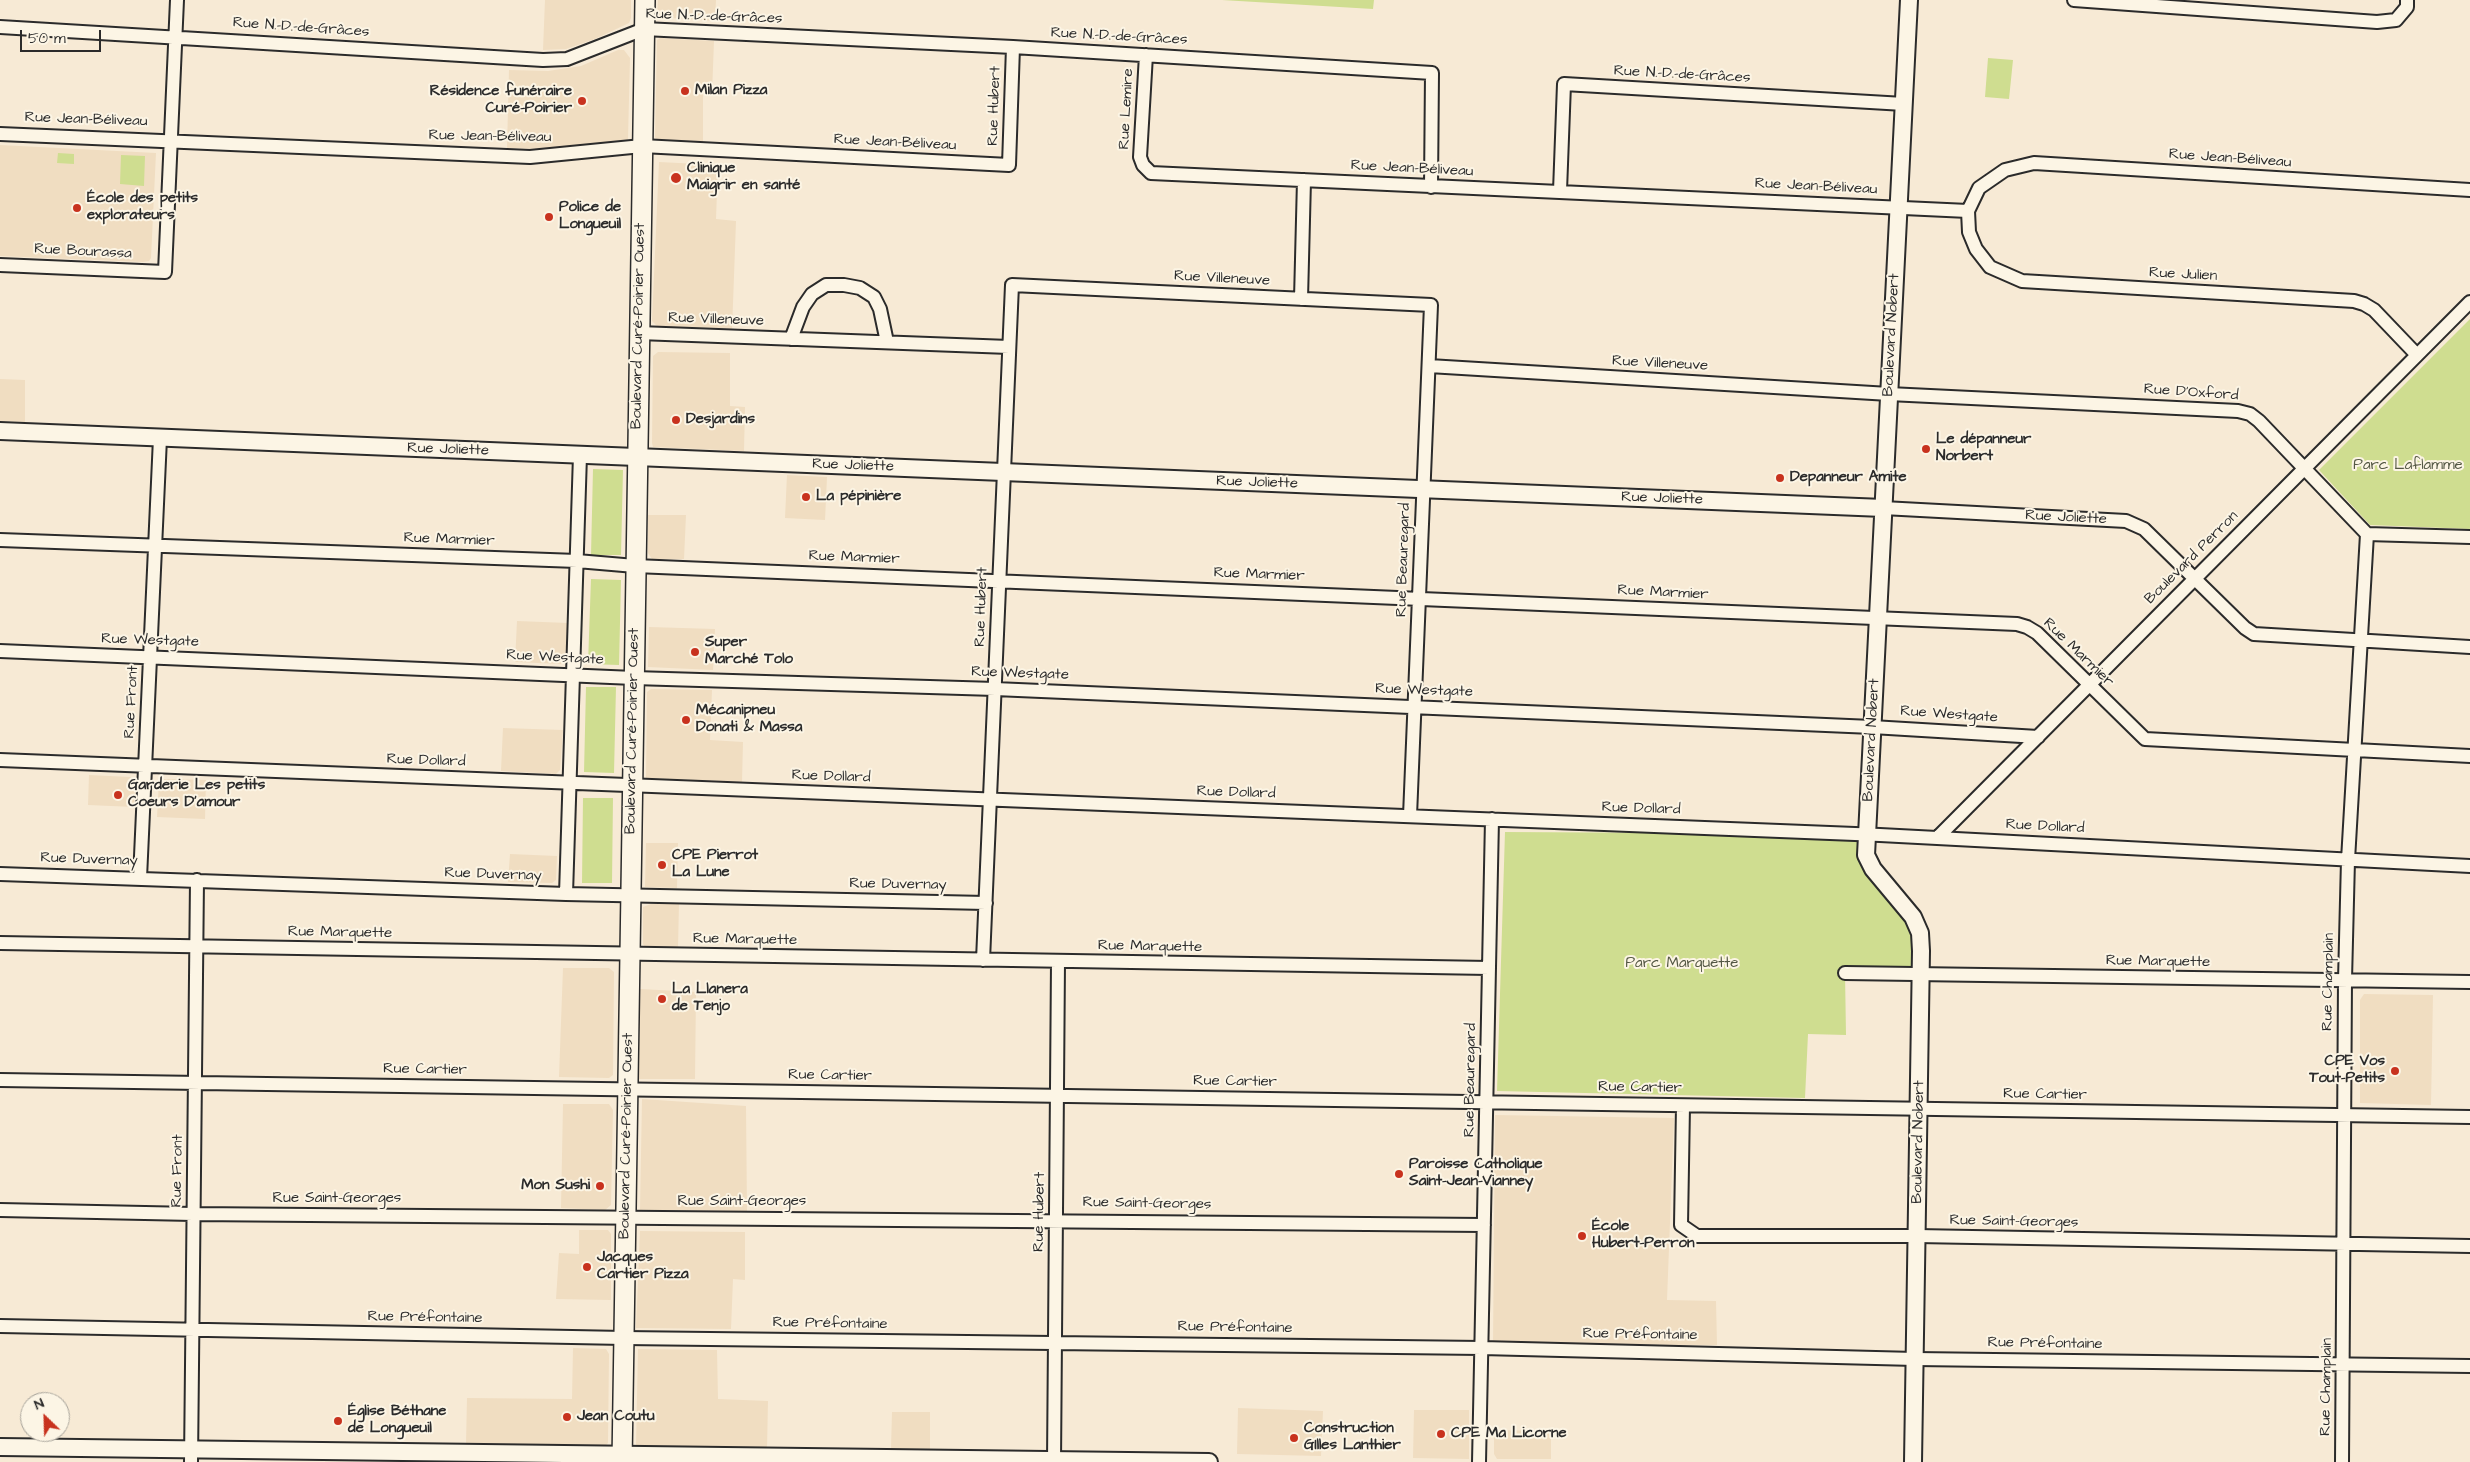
<!DOCTYPE html>
<html>
<head>
<meta charset="utf-8">
<style>
	body { margin:0 }
	#map { position:relative; width:2470px; height:1462px; overflow:hidden; background:#f7ead5; font-family:"Architects Daughter",sans-serif }
	canvas { display:block }
	.north { position:absolute; left:20px; top:1392px; width:50px; height:50px; box-sizing:border-box; background:#fcf5e5; border:1px solid #a8a49b; border-radius:50%; rotate:336deg; font-size:14px; font-weight:700; line-height:20px; text-align:center; color:#2b2b2b }
	.north::after { content:''; display:block; margin:auto; width:18px; height:22px; background:#c8321e; clip-path:polygon(50% 0,100% 100%,50% 72%,0 100%) }
	.scale { position:absolute; left:20px; top:30px; width:81px; height:22px; box-sizing:border-box; border:2px solid #2b2b2b; border-top:0; padding-left:6px; font-size:15px; line-height:18px; white-space:nowrap; color:#2b2b2b; -webkit-text-stroke:4px #fcf5e5; paint-order:stroke }
</style>
</head>
<body>
<div id="map">
<canvas width="2470" height="1462"></canvas>
<div class="north">N</div>
<div class="scale">50 m</div>
</div>
<script>
const ctx = document.querySelector('canvas').getContext('2d');
ctx.lineJoin = 'round';
function fillPath(path, color) { ctx.fillStyle = color; ctx.fill(path, 'evenodd'); }
const shape = rows => new Path2D(rows.map(r => 'M' + r).join(''));
function strokePath(path, color, width, dash) { ctx.strokeStyle = color; ctx.lineWidth = width; ctx.lineCap = dash ? 'butt' : 'round'; ctx.setLineDash(dash || []); ctx.stroke(path); }
function drawText(font, color, halo, rows, align = 'center') {
  ctx.font = font + ' "Architects Daughter",sans-serif'; ctx.lineWidth = 4; ctx.setLineDash([]); ctx.textBaseline = 'middle'; ctx.strokeStyle = halo; ctx.fillStyle = color; for (const [text, x, y, turn = 0] of rows) {
    ctx.save(); ctx.translate(x, y); ctx.rotate((+turn || 0) * Math.PI / 180); ctx.textAlign = isNaN(turn) ? turn : align; if (halo) ctx.strokeText(text, 0, 0); ctx.fillText(text, 0, 0); ctx.restore();
  }
}
const built = shape([
	[545,0,631,0,631,18,629,23,595,39,566,49,543,50],
	[658,0,716,0,715,21,657,17],
	[660,38,714,41,712,94,703,94,703,143,658,141,655,137,657,40],
	[618,50,624,50,630,58,628,139,624,143,538,149,507,148,509,70,548,71,581,66],
	[0,145,156,153,151,258,149,261,143,262,0,256],
	[659,162,718,165,716,219,736,221,732,331,658,327,652,321],
	[658,352,730,353,730,406,745,407,744,451,653,447,652,443,653,356],
	[0,379,25,380,25,422,0,421],
	[787,475,827,477,825,520,785,518],
	[648,515,686,515,684,559,652,559,648,553],
	[517,621,568,623,565,660,561,664,515,662],
	[649,627,715,629,713,670,648,667],
	[651,689,712,690,710,740,743,742,742,782,646,778,647,692],
	[503,728,563,730,560,770,556,774,501,771],
	[89,775,130,777,135,780,134,807,88,805],
	[164,779,206,780,205,819,157,817,159,782],
	[646,843,678,843,677,888,645,887],
	[510,854,557,856,556,880,552,883,508,882],
	[679,903,678,948,645,947,643,944,643,907,651,904],
	[563,968,609,968,614,972,613,1075,609,1078,559,1077],
	[640,989,696,992,695,1079,639,1079],
	[2364,994,2433,995,2431,1105,2360,1103,2360,1000],
	[642,1099,746,1106,747,1212,640,1210],
	[563,1104,609,1104,613,1110,611,1205,605,1210,561,1208],
	[1495,1115,1674,1118,1667,1300,1716,1301,1717,1345,1493,1344],
	[579,1230,608,1230,611,1234,611,1300,556,1299,559,1253,579,1254],
	[640,1231,745,1232,745,1280,733,1279,731,1329,636,1328],
	[573,1348,606,1349,609,1354,608,1443,605,1446,466,1444,467,1398,572,1399],
	[638,1349,717,1350,718,1399,768,1401,767,1449,636,1446],
	[1238,1408,1323,1411,1321,1456,1237,1454],
	[1414,1410,1469,1410,1469,1459,1413,1458],
	[892,1412,930,1412,930,1449,891,1449],
	[1494,1430,1551,1431,1551,1459,1497,1459,1494,1454]
]);
const green = shape([
	[1222,0,1374,0,1373,9],
	[1988,58,2013,60,2009,99,1985,97],
	[58,153,74,154,74,164,57,163],
	[121,155,145,156,144,186,120,184],
	[2470,319,2470,529,2370,525,2319,470],
	[593,469,623,470,621,555,591,555],
	[591,579,621,580,619,665,588,664],
	[586,687,616,687,614,773,584,772],
	[583,798,613,798,612,883,582,883],
	[1505,832,1867,834,1865,862,1905,912,1921,951,1921,975,1845,973,1846,1035,1808,1034,1805,1098,1497,1091]
]);
const minor = shape([
	[2074,0,2377,22,2396,20,2407,7,2407,0],
	[0,27,543,60,567,59,644,29,1013,47,1432,73,1431,187],
	[1146,55,1140,157,1143,165,1151,173,1968,211,1979,188,2005,170,2034,163,2470,190],
	[0,134,530,157,642,146,1009,165,1013,47],
	[1560,191,1564,84,1904,104],
	[1968,211,1969,232,1976,249,1990,267,2022,281,2354,301,2364,304,2374,310,2417,355],
	[0,265,165,272,177,0],
	[1301,299,1304,180],
	[639,333,1009,347],
	[791,339,803,307,812,294,826,285,844,285,860,288,874,297,880,309,887,342],
	[1429,366,1889,394,2238,411,2250,414,2259,421,2367,534,2470,537],
	[1883,508,2126,521,2144,529,2245,628,2254,634,2470,647],
	[0,540,577,561,635,566,2017,624,2027,627,2037,633,2145,739,2470,756],
	[0,651,634,678,995,689,1872,727,2038,737],
	[0,760,1880,835,2470,866],
	[1938,837,2470,302],
	[0,874,566,894,986,903],
	[140,878,160,438],
	[566,894,580,455],
	[0,943,1489,968],
	[983,960,1012,285,1431,305,1410,816],
	[1845,973,2470,982],
	[0,1080,2470,1117],
	[1683,1106,1681,1225,1697,1236,1917,1236,2470,1246],
	[0,1210,193,1214,1484,1225],
	[0,1326,624,1338,1482,1348,1915,1359,2470,1366],
	[191,1462,197,880],
	[1054,1462,1058,962],
	[1479,1462,1492,819],
	[2342,1462,2345,980,2348,860,2367,534]
]);
const tertiary = shape([
	[1909,0,1866,855,1873,869,1913,917,1920,933,1921,951,1913,1462],
	[0,431,1883,508],
	[0,1447,1209,1462]
]);
const secondary = shape([
	[622,1462,645,0]
]);
const markers = [
	[685,91,5,"#c8321e"],
	[582,101,5,"#c8321e"],
	[676,178,6,"#c8321e"],
	[77,208,5,"#c8321e"],
	[549,217,5,"#c8321e"],
	[676,420,5,"#c8321e"],
	[1926,449,5,"#c8321e"],
	[1780,478,5,"#c8321e"],
	[806,497,5,"#c8321e"],
	[695,652,5,"#c8321e"],
	[686,720,5,"#c8321e"],
	[118,795,5,"#c8321e"],
	[662,865,5,"#c8321e"],
	[662,999,5,"#c8321e"],
	[2395,1071,5,"#c8321e"],
	[1399,1174,5,"#c8321e"],
	[600,1186,5,"#c8321e"],
	[1582,1236,5,"#c8321e"],
	[587,1267,5,"#c8321e"],
	[567,1417,5,"#c8321e"],
	[338,1421,5,"#c8321e"],
	[1441,1434,5,"#c8321e"],
	[1294,1438,5,"#c8321e"]
];
const streetNames = [
	["Rue N.-D.-de-Grâces",714,17,2],
	["Rue N.-D.-de-Grâces",301,28,4],
	["Rue N.-D.-de-Grâces",1119,37,3],
	["Rue N.-D.-de-Grâces",1682,75,3],
	["Rue Hubert",995,106,-88],
	["Rue Lemire",1127,109,-87],
	["Rue Jean-Béliveau",86,120,2],
	["Rue Jean-Béliveau",490,137,1],
	["Rue Jean-Béliveau",895,143,3],
	["Rue Jean-Béliveau",2230,159,4],
	["Rue Jean-Béliveau",1412,169,3],
	["Rue Jean-Béliveau",1816,187,3],
	["Rue Bourassa",83,252,3],
	["Rue Julien",2183,275,3],
	["Rue Villeneuve",1222,279,3],
	["Rue Villeneuve",716,320,2],
	["Boulevard Curé-Poirier Ouest",639,326,-89],
	["Boulevard Nobert",1892,335,-87],
	["Rue Villeneuve",1660,364,3],
	["Rue D'Oxford",2191,393,4],
	["Rue Joliette",448,450,2],
	["Rue Joliette",853,466,2],
	["Rue Joliette",1257,483,2],
	["Rue Joliette",1662,499,2],
	["Rue Joliette",2066,518,3],
	["Rue Marmier",449,540,2],
	["Rue Marmier",854,558,2],
	["Boulevard Perron",2192,558,-45],
	["Rue Beauregard",1404,560,-88],
	["Rue Marmier",1259,575,2],
	["Rue Marmier",1663,593,3],
	["Rue Hubert",982,607,-88],
	["Rue Westgate",150,641,2],
	["Rue Marmier",2078,653,44],
	["Rue Westgate",555,658,3],
	["Rue Westgate",1020,674,2],
	["Rue Westgate",1424,691,2],
	["Rue Front",132,702,-87],
	["Rue Westgate",1949,715,4],
	["Boulevard Curé-Poirier Ouest",633,731,-89],
	["Boulevard Nobert",1872,740,-87],
	["Rue Dollard",426,761,2],
	["Rue Dollard",831,777,2],
	["Rue Dollard",1236,793,2],
	["Rue Dollard",1641,809,2],
	["Rue Dollard",2045,827,3],
	["Rue Duvernay",89,860,2],
	["Rue Duvernay",493,875,2],
	["Rue Duvernay",898,885,1],
	["Rue Marquette",340,933,1],
	["Rue Marquette",745,940,1],
	["Rue Marquette",1150,947,1],
	["Rue Marquette",2158,962,1],
	["Rue Champlain",2329,982,-89],
	["Rue Cartier",425,1070,1],
	["Rue Cartier",830,1076,1],
	["Rue Beauregard",1471,1080,-89],
	["Rue Cartier",1235,1082,1],
	["Rue Cartier",1640,1088,1],
	["Rue Cartier",2045,1095,1],
	["Boulevard Curé-Poirier Ouest",627,1136,-89],
	["Boulevard Nobert",1919,1142,-89],
	["Rue Front",178,1171,-89],
	["Rue Saint-Georges",337,1199],
	["Rue Saint-Georges",742,1202],
	["Rue Saint-Georges",1147,1204,1],
	["Rue Hubert",1040,1212,-89],
	["Rue Saint-Georges",2014,1222,1],
	["Rue Préfontaine",425,1318,1],
	["Rue Préfontaine",830,1324,1],
	["Rue Préfontaine",1235,1328,1],
	["Rue Préfontaine",1640,1335,1],
	["Rue Préfontaine",2045,1344,1],
	["Rue Champlain",2327,1387,-89]
];
const poiNames = [
	["Milan Pizza",695,91],
	["Résidence funéraire",572,92,"right"],
	["Curé-Poirier",572,109,"right"],
	["Clinique",687,169],
	["Maigrir en santé",687,186],
	["École des petits",87,199],
	["explorateurs",87,216],
	["Police de",559,208],
	["Longueuil",559,225],
	["Desjardins",686,420],
	["Le dépanneur",1936,440],
	["Norbert",1936,457],
	["Depanneur Amite",1790,478],
	["La pépinière",816,497],
	["Super",705,643],
	["Marché Tolo",705,660],
	["Mécanipneu",696,711],
	["Donati & Massa",696,728],
	["Garderie Les petits",128,786],
	["Coeurs D'amour",128,803],
	["CPE Pierrot",672,856],
	["La Lune",672,873],
	["La Llanera",672,990],
	["de Tenjo",672,1007],
	["CPE Vos",2385,1062,"right"],
	["Tout-Petits",2385,1079,"right"],
	["Paroisse Catholique",1409,1165],
	["Saint-Jean-Vianney",1409,1182],
	["Mon Sushi",590,1186,"right"],
	["École",1592,1227],
	["Hubert-Perron",1592,1244],
	["Jacques",597,1258],
	["Cartier Pizza",597,1275],
	["Église Béthane",348,1412],
	["de Longueuil",348,1429],
	["Jean Coutu",577,1417],
	["Construction",1304,1429],
	["GIlles Lanthier",1304,1446],
	["CPE Ma Licorne",1451,1434]
];
const parkNames = [
	["Parc Laflamme",2408,466],
	["Parc Marquette",1682,964]
];
fillPath(built, '#f0ddc1');
fillPath(green, '#cfdd90');
strokePath(minor, '#2b2b2b', 16);
strokePath(tertiary, '#2b2b2b', 20);
strokePath(secondary, '#2b2b2b', 22);
strokePath(minor, '#fcf5e5', 12);
strokePath(tertiary, '#fcf5e5', 16);
strokePath(secondary, '#fcf5e5', 19);
for (const [x, y, r, color] of markers) { const dot = new Path2D(); dot.arc(x, y, r, 0, 2 * Math.PI); ctx.fillStyle = color; ctx.fill(dot); strokePath(dot, '#fcf5e5', 2); }
drawText('15px', '#2b2b2b', '#fcf5e5', streetNames);
drawText('bold 15px', '#2b2b2b', '#fcf5e5', poiNames, 'left');
drawText('15px', '#545844', '#fcf5e5', parkNames);
</script>
</body>
</html>
